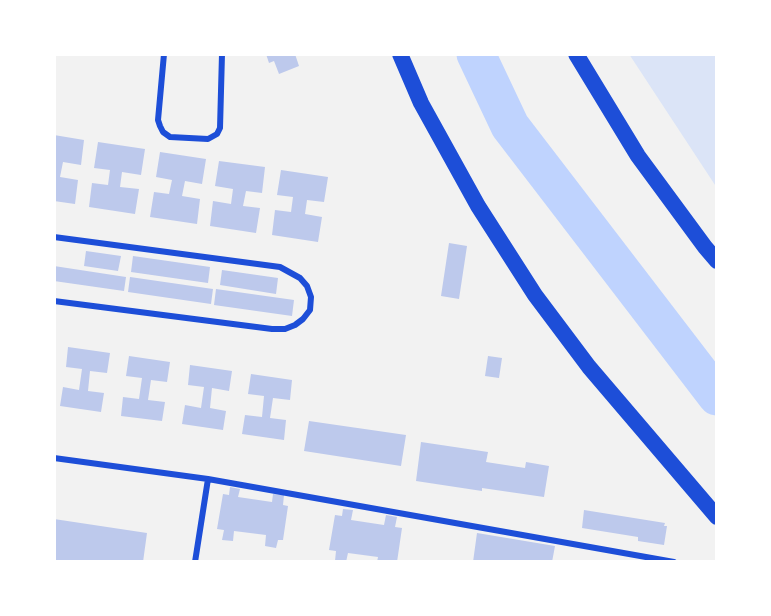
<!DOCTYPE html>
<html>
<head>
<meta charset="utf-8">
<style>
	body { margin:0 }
	#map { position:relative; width:771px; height:616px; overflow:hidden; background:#f2f2f2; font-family:"Open Sans",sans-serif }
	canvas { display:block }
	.frame { position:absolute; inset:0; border:56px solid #fff; pointer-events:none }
</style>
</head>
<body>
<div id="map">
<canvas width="771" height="616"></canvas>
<div class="frame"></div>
</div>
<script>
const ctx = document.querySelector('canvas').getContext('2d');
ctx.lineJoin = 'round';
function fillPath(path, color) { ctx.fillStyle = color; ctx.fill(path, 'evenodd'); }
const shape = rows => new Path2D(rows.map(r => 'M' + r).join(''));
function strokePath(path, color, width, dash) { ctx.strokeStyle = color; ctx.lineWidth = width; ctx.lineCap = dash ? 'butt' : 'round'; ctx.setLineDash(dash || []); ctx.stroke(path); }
const green = shape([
	[629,54,717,54,717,188]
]);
const river = shape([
	[476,54,510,126,717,396]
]);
const building = shape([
	[266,54,295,54,299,66,279,74,274,61,269,63],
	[54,135,84,140,81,165,63,162,60,177,78,180,75,204,54,201],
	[98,142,145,149,141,175,122,172,120,187,139,189,135,214,89,207,92,183,108,185,110,170,94,168],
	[160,152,206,159,202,184,185,181,182,196,200,199,197,224,150,217,154,192,169,194,172,180,156,177],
	[219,161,265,167,262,193,246,191,243,206,260,208,256,233,210,226,213,201,231,204,233,189,215,186],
	[281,170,328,177,324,202,307,200,305,214,322,217,318,242,272,235,275,210,291,212,293,197,277,195],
	[449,243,467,246,459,299,441,296],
	[86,251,121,256,118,271,84,266],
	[133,256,210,267,208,283,131,272],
	[54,266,126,277,124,291,54,281],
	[222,270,278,278,276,294,220,285],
	[130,277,213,289,211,304,128,292],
	[216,289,294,300,292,316,214,305],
	[68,347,110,353,107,373,90,371,88,391,104,393,101,412,60,406,63,387,79,390,82,369,66,367],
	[129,356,170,362,167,382,151,380,148,400,165,402,162,421,121,416,123,397,139,399,142,378,126,376],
	[488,356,502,358,499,378,485,376],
	[190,365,232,371,229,391,212,388,210,408,226,411,223,430,182,424,185,405,201,408,204,387,188,385],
	[251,374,292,380,290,400,273,398,270,418,286,420,284,440,242,434,245,415,262,417,264,396,248,394],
	[309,421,406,435,401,466,304,451],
	[421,442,488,452,486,462,525,468,526,462,549,466,544,497,482,488,482,491,416,481],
	[230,487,240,489,238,497,272,502,273,494,284,495,283,505,288,506,283,540,278,540,276,548,265,546,266,535,234,531,233,541,222,540,224,530,217,529,223,494,229,495],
	[343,509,353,510,351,520,384,525,386,515,397,517,395,527,402,528,397,562,377,562,378,557,348,553,346,562,335,561,336,551,329,550,335,515,342,516],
	[584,510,665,523,664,526,667,526,664,545,638,541,638,537,582,528],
	[54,519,147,533,143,562,54,562],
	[477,533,555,546,552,562,473,562]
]);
const minor = shape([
	[164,54,158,120,160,126,163,132,170,137,208,139,217,134,220,128,222,54],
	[54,237,280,267,300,278,307,286,311,297,310,310,303,319,295,325,285,329,272,329,54,301],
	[54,458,208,479,674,562],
	[195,562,208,479]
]);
const trunk = shape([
	[400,54,421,103,478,206,535,295,589,367,717,517],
	[576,54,638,156,705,247,717,261]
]);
fillPath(green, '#dbe4f7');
strokePath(river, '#bfd3fe', 39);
fillPath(building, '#bdc9ec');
strokePath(minor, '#1d4ed8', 6);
strokePath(trunk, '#1d4ed8', 16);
</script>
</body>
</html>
